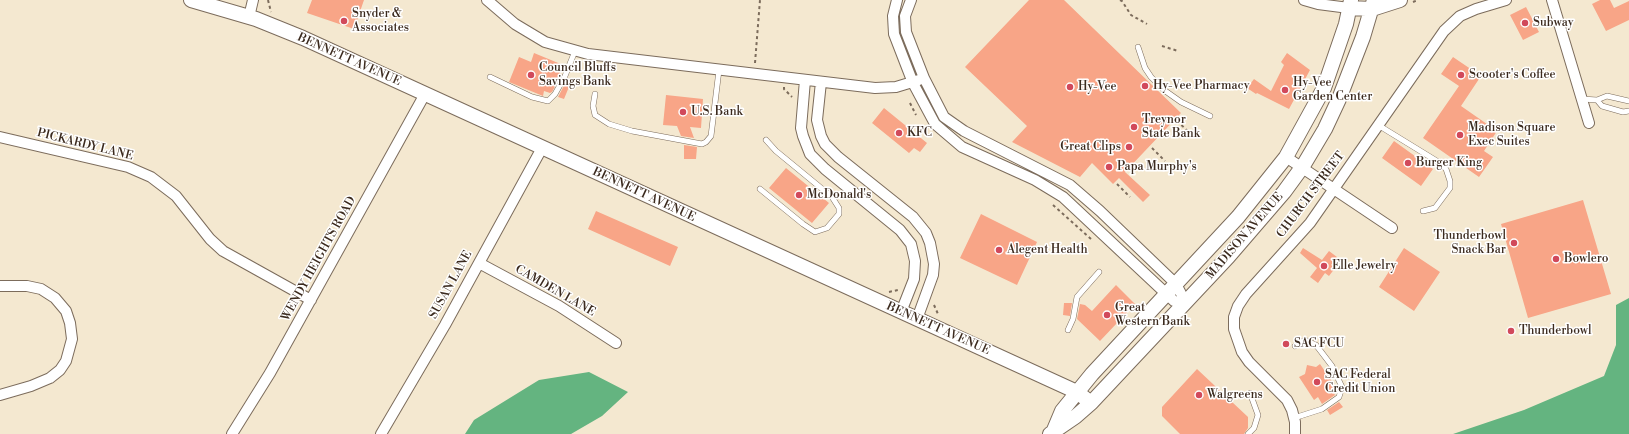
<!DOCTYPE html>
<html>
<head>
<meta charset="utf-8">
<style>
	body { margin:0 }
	canvas { display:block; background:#f4e8d0 }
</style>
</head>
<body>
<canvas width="1629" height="434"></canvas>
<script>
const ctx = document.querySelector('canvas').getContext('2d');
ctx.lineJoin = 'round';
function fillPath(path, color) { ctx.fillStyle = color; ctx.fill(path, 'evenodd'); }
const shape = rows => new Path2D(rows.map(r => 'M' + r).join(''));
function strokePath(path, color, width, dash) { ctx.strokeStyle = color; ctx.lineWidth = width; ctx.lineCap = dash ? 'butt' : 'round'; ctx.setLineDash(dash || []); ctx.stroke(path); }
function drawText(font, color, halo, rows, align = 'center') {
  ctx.font = font + ' "Libre Bodoni",serif'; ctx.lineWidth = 3; ctx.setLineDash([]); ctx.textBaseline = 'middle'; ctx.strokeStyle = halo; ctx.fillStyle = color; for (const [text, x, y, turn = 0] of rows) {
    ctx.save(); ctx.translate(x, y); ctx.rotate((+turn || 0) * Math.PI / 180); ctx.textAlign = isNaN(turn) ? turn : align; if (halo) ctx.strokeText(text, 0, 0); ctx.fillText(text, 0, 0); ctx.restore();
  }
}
const forest = shape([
	[1629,298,1629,434,1453,434,1524,410,1604,376,1616,345,1616,305],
	[589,372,628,392,602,416,571,434,465,434,474,420,539,380]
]);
const building = shape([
	[312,0,364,0,354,29,307,13],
	[1029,0,1064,0,1181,113,1125,172,1150,195,1143,202,1119,178,1113,184,1092,163,1080,177,1012,142,1027,126,965,67],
	[1600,0,1610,0,1614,8,1629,1,1629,20,1606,31,1592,4],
	[1526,7,1539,32,1523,40,1510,15],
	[534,53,563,65,558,77,560,77,552,92,550,93,544,91,543,96,509,82,519,57,531,62],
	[1287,53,1310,70,1289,109,1257,93,1256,94,1247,88,1254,79,1271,91,1284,65,1281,62],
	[1453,57,1481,76,1461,106,1497,131,1484,151,1493,157,1479,177,1423,138,1459,86,1441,74],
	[567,80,571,82,564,99,558,97],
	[666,95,703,99,701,128,690,127,694,138,681,136,677,126,663,125],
	[884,108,927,143,920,152,914,148,909,153,872,123],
	[1394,141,1433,169,1421,186,1382,158],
	[684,145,697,147,696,159,684,159],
	[786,168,829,203,812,223,769,188],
	[1583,200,1611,294,1528,318,1501,224],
	[596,211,678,247,670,266,588,229],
	[981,214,1037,242,1017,285,960,258],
	[1303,248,1322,260,1329,251,1337,257,1331,265,1335,268,1329,276,1325,273,1318,283,1310,277,1317,268,1300,253],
	[1404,248,1440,272,1414,311,1379,287],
	[1116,285,1135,304,1100,341,1077,319,1080,304,1085,305,1092,311],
	[1064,303,1072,303,1070,316,1063,315],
	[1320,364,1335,386,1331,389,1335,395,1322,404,1318,397,1314,400,1299,377,1305,374,1307,365,1316,367],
	[1197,369,1248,417,1248,428,1244,434,1180,434,1162,416,1162,407],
	[1339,402,1343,407,1330,415,1327,410]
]);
const path = shape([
	[268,0,271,12],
	[1120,0,1122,1,1131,15,1147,24],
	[1413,2,1418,0],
	[1162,46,1178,51],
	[755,63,760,0],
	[784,87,784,89,792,97],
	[910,103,916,115],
	[1177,121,1191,134],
	[1152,148,1165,161],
	[1117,184,1130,197],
	[1053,205,1091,239],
	[889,292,898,290],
	[934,305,938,314]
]);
const lane = shape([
	[1138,47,1145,68,1151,77,1164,90,1181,102,1210,116],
	[490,77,532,97,548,101,555,94,565,76,575,51],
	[595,94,593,106,595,115,609,124,632,131,702,144,706,142,711,136,719,70],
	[1582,99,1597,100],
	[1629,101,1607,96,1597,100,1602,106,1623,112,1629,111],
	[1378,125,1440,163,1446,169,1450,181,1450,188,1435,208,1423,211],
	[760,189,803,224,815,232,827,228,839,214,839,208,832,197,776,151,766,140],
	[1068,330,1073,319,1077,297,1099,272],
	[1294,418,1322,409,1339,397,1342,387,1332,366,1316,345,1305,340,1295,346],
	[1248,434,1254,428,1258,415,1250,393]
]);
const street = shape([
	[487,0,515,24,545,42,588,54,875,88,896,87,919,80],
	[897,0,893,16,894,34,913,83,935,124,962,147,1035,180,1063,197,1174,301,1186,303,1176,284,1100,211,1070,185,964,131,944,117,924,78,906,32,905,16,911,0],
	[1304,0,1318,4,1349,8],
	[1552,0,1589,123],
	[249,17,253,0],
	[805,80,801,128,803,136,810,154,825,169,900,230,911,244,915,261,914,279,901,312],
	[821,82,817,120,821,136,825,144,838,157,913,217,926,233,930,243,934,264,933,275,917,319],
	[0,137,128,167,151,177,176,196,210,239,223,251,311,300],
	[1286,157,1392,228],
	[479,263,559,306,616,343],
	[0,286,27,286,41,289,55,298,66,311,70,323,72,339,66,361,60,370,50,378,31,386,0,395],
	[232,434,270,373,425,94],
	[381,434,445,325,542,148],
	[1295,434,1295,422,1292,410,1287,400,1249,362,1242,352,1234,329,1234,317,1238,306,1246,294,1310,223,1444,31,1460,16,1476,9,1506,0]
]);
const secondary = shape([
	[191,0,256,19,303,38,1077,392,1091,403],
	[1349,8,1372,9,1400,0],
	[1054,430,1062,411,1092,374,1238,217,1286,157,1324,88,1346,24,1351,0],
	[1050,434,1075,417,1091,403,1228,257,1284,192,1303,166,1325,129,1339,99,1363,37,1374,0]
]);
const markers = [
	[344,21,4,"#d1495b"],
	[1525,23,4,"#d1495b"],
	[531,75,4,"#d1495b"],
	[1461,75,4,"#d1495b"],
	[1145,86,4,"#d1495b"],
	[1070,87,4,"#d1495b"],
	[1285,90,4,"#d1495b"],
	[683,112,4,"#d1495b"],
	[1134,127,4,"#d1495b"],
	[899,133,4,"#d1495b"],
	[1460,135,4,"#d1495b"],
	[1129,147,4,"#d1495b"],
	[1408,163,4,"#d1495b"],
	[1109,167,4,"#d1495b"],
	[799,195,4,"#d1495b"],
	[1514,243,4,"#d1495b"],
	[999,250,4,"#d1495b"],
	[1556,259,4,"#d1495b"],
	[1324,266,4,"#d1495b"],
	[1107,315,4,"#d1495b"],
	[1511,331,4,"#d1495b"],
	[1286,344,4,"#d1495b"],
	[1317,382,4,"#d1495b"],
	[1199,395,4,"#d1495b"]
];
const poiNames = [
	["Snyder &",352,14],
	["Associates",352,28],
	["Subway",1533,23],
	["Council Bluffs",539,68],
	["Savings Bank",539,82],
	["Scooter's Coffee",1469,75],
	["Hy-Vee",1293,83],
	["Garden Center",1293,97],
	["Hy-Vee Pharmacy",1153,86],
	["Hy-Vee",1078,87],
	["U.S. Bank",691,112],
	["Treynor",1142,120],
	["State Bank",1142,134],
	["Madison Square",1468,128],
	["Exec Suites",1468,142],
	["KFC",907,133],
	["Great Clips",1121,147,"right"],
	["Burger King",1416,163],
	["Papa Murphy's",1117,167],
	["McDonald's",807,195],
	["Thunderbowl",1506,236,"right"],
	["Snack Bar",1506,250,"right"],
	["Alegent Health",1007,250],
	["Bowlero",1564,259],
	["Elle Jewelry",1332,266],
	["Great",1115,308],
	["Western Bank",1115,322],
	["Thunderbowl",1519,331],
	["SAC FCU",1294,344],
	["SAC Federal",1325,375],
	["Credit Union",1325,389],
	["Walgreens",1207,395]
];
const streetNames = [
	["BENNETT AVENUE",349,60,24],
	["PICKARDY LANE",85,145,14],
	["BENNETT AVENUE",644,195,25],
	["CHURCH STREET",1311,195,-53],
	["MADISON AVENUE",1245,236,-49],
	["WENDY HEIGHTS ROAD",319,259,-61],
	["SUSAN LANE",451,285,-61],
	["CAMDEN LANE",555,291,30],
	["BENNETT AVENUE",938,329,24]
];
fillPath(forest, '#64b480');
fillPath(building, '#f8a587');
strokePath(lane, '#7c6c5c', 6);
strokePath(street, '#7c6c5c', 12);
strokePath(secondary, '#7c6c5c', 16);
strokePath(path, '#7c6c5c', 2, [3, 3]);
strokePath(lane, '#fff', 5);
strokePath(street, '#fff', 10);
strokePath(secondary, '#fff', 14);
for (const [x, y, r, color] of markers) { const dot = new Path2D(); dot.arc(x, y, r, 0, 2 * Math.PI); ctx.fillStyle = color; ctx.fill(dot); strokePath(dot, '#fff', 1.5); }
drawText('12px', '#3b2a1e', '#fff', poiNames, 'left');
drawText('12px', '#3b2a1e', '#fff', streetNames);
</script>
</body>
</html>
